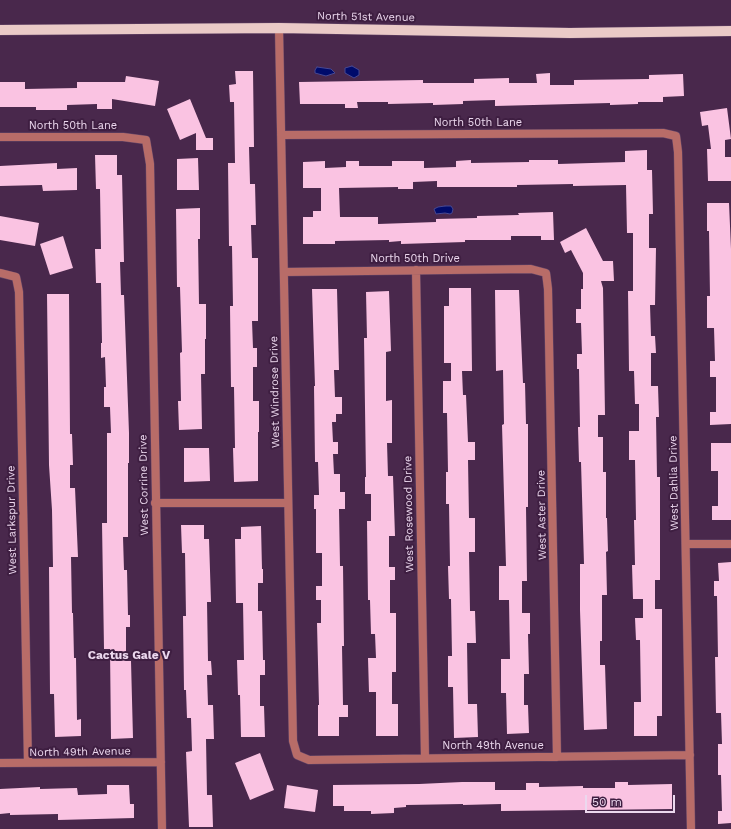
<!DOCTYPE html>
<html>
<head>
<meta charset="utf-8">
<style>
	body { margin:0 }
	#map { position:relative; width:731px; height:829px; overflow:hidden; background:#49284c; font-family:"Work Sans",sans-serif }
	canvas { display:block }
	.scale { position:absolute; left:585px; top:795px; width:90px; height:18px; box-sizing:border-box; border:2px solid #ecd8ee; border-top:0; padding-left:5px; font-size:12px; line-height:14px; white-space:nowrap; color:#ecd8ee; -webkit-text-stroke:3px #3e1e41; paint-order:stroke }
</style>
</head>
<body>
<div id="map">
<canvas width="731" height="829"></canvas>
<div class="scale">50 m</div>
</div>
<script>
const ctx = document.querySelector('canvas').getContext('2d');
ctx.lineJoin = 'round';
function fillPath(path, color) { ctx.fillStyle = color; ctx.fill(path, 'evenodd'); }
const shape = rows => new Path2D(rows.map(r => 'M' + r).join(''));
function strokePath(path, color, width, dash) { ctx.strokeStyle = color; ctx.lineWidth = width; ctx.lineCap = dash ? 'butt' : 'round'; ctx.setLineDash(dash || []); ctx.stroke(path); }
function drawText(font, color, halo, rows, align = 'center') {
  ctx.font = font + ' "Work Sans",sans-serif'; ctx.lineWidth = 4; ctx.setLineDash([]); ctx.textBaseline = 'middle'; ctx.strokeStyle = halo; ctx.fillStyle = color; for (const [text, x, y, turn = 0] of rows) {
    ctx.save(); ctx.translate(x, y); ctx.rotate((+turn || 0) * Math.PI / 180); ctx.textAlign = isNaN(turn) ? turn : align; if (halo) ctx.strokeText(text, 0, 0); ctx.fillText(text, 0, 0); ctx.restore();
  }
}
const water = shape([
	[352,66,359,70,359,75,354,78,345,73,345,68,352,66],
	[317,67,331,69,335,73,326,76,315,73,315,70,317,67],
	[445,206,451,206,453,209,452,213,450,214,445,213,436,214,434,209,438,207,445,206]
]);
const building = shape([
	[235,71,253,71,254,147,249,147,250,184,255,184,256,225,251,225,252,258,258,258,258,321,252,321,253,348,257,348,257,367,253,367,253,401,259,401,259,432,258,432,258,481,234,482,233,448,235,448,234,387,231,387,230,306,233,306,232,246,229,246,228,163,235,163,234,102,230,102,229,85,236,84],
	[550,73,550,85,574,85,574,80,649,79,649,75,683,74,684,96,663,97,663,102,638,102,638,104,610,105,610,103,495,106,495,100,463,101,463,104,433,105,433,103,388,104,388,102,357,102,358,108,345,108,345,104,300,104,299,82,423,80,423,83,474,83,474,79,509,78,509,83,537,83,536,74],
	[126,76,159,81,155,106,112,99,112,109,97,109,97,104,67,105,67,110,36,110,36,107,0,107,0,82,25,82,25,89,77,88,77,82,125,82],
	[190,99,206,138,213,138,213,150,196,150,196,133,180,140,167,109],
	[727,108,731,139,725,140,725,157,731,157,731,181,708,181,707,149,711,149,708,125,702,126,700,112],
	[647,150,647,170,652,170,653,214,649,214,649,248,656,248,655,305,650,305,651,336,655,336,656,353,651,353,651,386,658,386,659,417,656,417,657,477,660,477,660,580,655,580,655,609,662,609,662,716,657,716,657,736,634,736,634,702,641,702,640,640,636,640,635,618,643,618,643,599,633,599,632,565,635,565,634,520,636,520,635,460,629,460,629,431,639,431,639,404,635,404,634,371,629,371,628,291,633,291,633,233,627,233,626,185,573,186,573,184,517,185,517,187,437,187,437,181,413,182,413,189,398,189,398,187,339,188,340,217,378,217,378,224,436,222,436,219,477,218,477,216,519,215,518,213,553,212,554,240,541,240,541,236,511,236,511,240,465,240,465,242,401,244,401,241,389,242,389,240,335,241,335,244,303,244,303,217,313,217,313,211,321,211,321,188,303,188,303,162,325,161,325,168,346,167,346,161,359,161,359,166,392,166,392,161,424,161,424,168,456,167,456,161,471,160,471,163,529,162,529,160,558,160,558,164,625,162,625,151],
	[95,155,117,155,117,175,122,175,124,262,120,262,121,295,124,295,129,433,129,463,128,463,128,537,123,537,124,570,127,570,128,615,130,615,130,627,126,627,126,661,131,661,133,738,111,739,110,649,104,649,102,523,107,523,107,433,111,433,110,407,104,407,104,387,106,387,105,357,101,358,101,343,102,343,101,283,96,283,95,249,101,249,100,189,96,189],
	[198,158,199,190,177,190,177,159],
	[57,163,57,169,77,168,77,190,43,191,42,185,0,186,0,166],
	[707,203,729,203,731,249,731,424,710,425,710,412,716,412,716,377,710,377,710,361,715,361,714,328,707,328,707,296,710,296,709,231,707,231],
	[200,208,200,239,198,239,199,304,206,304,206,339,205,339,205,374,201,374,202,429,179,430,178,401,181,401,180,353,182,352,180,287,177,287,176,209],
	[0,216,39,223,35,246,0,240],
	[586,228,603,261,613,261,614,281,601,281,603,288,605,415,598,415,598,437,603,437,603,472,606,472,606,518,607,518,608,551,606,552,607,595,602,595,602,641,600,641,600,665,605,665,607,729,584,730,580,610,580,564,584,564,581,462,579,462,578,427,580,427,579,369,577,369,577,354,582,354,581,323,576,323,576,309,581,309,581,289,583,289,583,273,571,250,565,253,560,242],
	[63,236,73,268,50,275,40,244],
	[449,288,471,288,472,371,462,371,463,395,466,395,468,442,475,442,475,460,468,460,469,518,475,518,475,552,469,552,470,611,475,611,476,643,467,643,468,704,477,704,478,737,454,738,453,687,448,687,448,656,452,656,451,599,449,599,448,566,450,566,449,504,446,504,446,472,448,472,447,413,443,413,443,381,451,381,451,363,444,363,444,306,449,306],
	[312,289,337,289,339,370,334,370,335,397,342,397,342,414,336,414,336,422,332,422,333,442,338,442,338,454,333,454,334,474,340,474,340,492,345,492,345,509,339,509,340,566,343,566,344,646,342,646,343,705,348,705,348,717,339,717,339,736,318,736,318,705,319,705,317,623,321,623,321,600,316,600,316,586,322,586,322,553,316,553,316,509,314,509,314,495,319,495,318,462,315,462,314,386,315,386],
	[495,290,519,290,523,383,525,383,526,424,528,424,528,507,526,507,527,581,522,581,522,613,530,613,530,634,528,634,529,674,524,674,524,705,528,705,529,733,507,734,506,693,501,693,501,659,510,659,509,600,499,600,499,566,506,566,502,425,504,424,503,370,496,371],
	[389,291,391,351,386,352,386,401,392,400,392,443,387,443,388,476,393,476,395,536,389,536,389,567,395,567,395,580,390,580,390,613,396,613,396,672,392,672,392,704,398,704,398,736,376,736,376,692,369,692,368,658,376,658,375,634,371,634,370,600,368,600,367,521,371,521,371,494,365,494,365,477,366,477,364,338,367,338,366,292],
	[47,294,69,294,70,434,72,434,73,465,70,465,70,488,75,488,78,557,71,557,72,613,73,613,74,658,76,658,77,720,81,719,81,736,55,737,54,694,50,694,49,567,53,567,52,510,49,465],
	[711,443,731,443,731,520,712,520,712,506,718,506,718,471,711,471],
	[184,448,209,448,210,481,184,482],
	[181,525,204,525,204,539,209,539,211,602,207,602,208,661,211,661,212,675,207,675,208,705,213,705,214,739,206,739,207,795,212,795,213,827,189,827,186,752,192,751,191,718,187,718,186,690,184,690,183,616,186,616,185,553,182,553],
	[261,526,262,569,263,569,263,583,258,583,258,611,262,611,263,660,265,660,265,675,260,675,260,706,264,706,265,737,241,737,240,695,238,695,237,660,244,660,243,603,236,603,235,539,241,539,241,527],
	[731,562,731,823,718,824,718,811,722,811,721,775,718,775,718,744,722,744,721,713,716,713,715,657,718,657,717,596,714,596,714,581,719,581,718,563],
	[260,753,274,790,250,800,235,763],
	[462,782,495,782,495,790,526,790,526,783,539,783,539,787,583,786,583,788,615,788,615,782,628,782,628,785,672,784,672,809,501,811,501,804,463,805,463,804,406,805,406,807,394,808,394,813,371,814,371,811,344,811,344,806,333,806,333,785,419,784],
	[107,785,129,785,130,804,134,804,134,818,58,820,58,814,10,815,10,813,0,814,0,789,40,787,40,789,77,788,78,795,107,794],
	[287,785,318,790,315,812,284,808]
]);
const street = shape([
	[279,28,293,741,297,755,309,760,690,755],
	[281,135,663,133,676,136,678,152,691,829],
	[0,137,123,137,146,140,150,164,162,829],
	[416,270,425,758],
	[284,272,531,269,546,273,548,289,557,757],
	[0,273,16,277,19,292,28,763],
	[155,503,288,503],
	[686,544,731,544],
	[0,763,161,762]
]);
const primary = shape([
	[0,30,279,28,570,33,731,31]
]);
const streetNames = [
	["North 51st Avenue",366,17,1],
	["North 50th Lane",478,123],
	["North 50th Lane",73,126],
	["North 50th Drive",415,259],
	["West Windrose Drive",275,392,-91],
	["West Dahlia Drive",674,483,-91],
	["West Corrine Drive",144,485,-91],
	["West Rosewood Drive",409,514,-91],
	["West Aster Drive",542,515,-91],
	["West Larkspur Drive",12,520,-91],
	["North 49th Avenue",493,746],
	["North 49th Avenue",80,752,-1]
];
const neighbourhoodNames = [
	["Cactus Gale V",129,655]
];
fillPath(water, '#000b6b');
strokePath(water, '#474892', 1);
fillPath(building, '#fac3e2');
strokePath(street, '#664869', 9);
strokePath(primary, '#664869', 11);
strokePath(street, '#b86c68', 8);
strokePath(primary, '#eacac7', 10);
drawText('11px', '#ecd8ee', '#3e1e41', streetNames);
drawText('bold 12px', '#ecd8ee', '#3e1e41', neighbourhoodNames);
</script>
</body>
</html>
